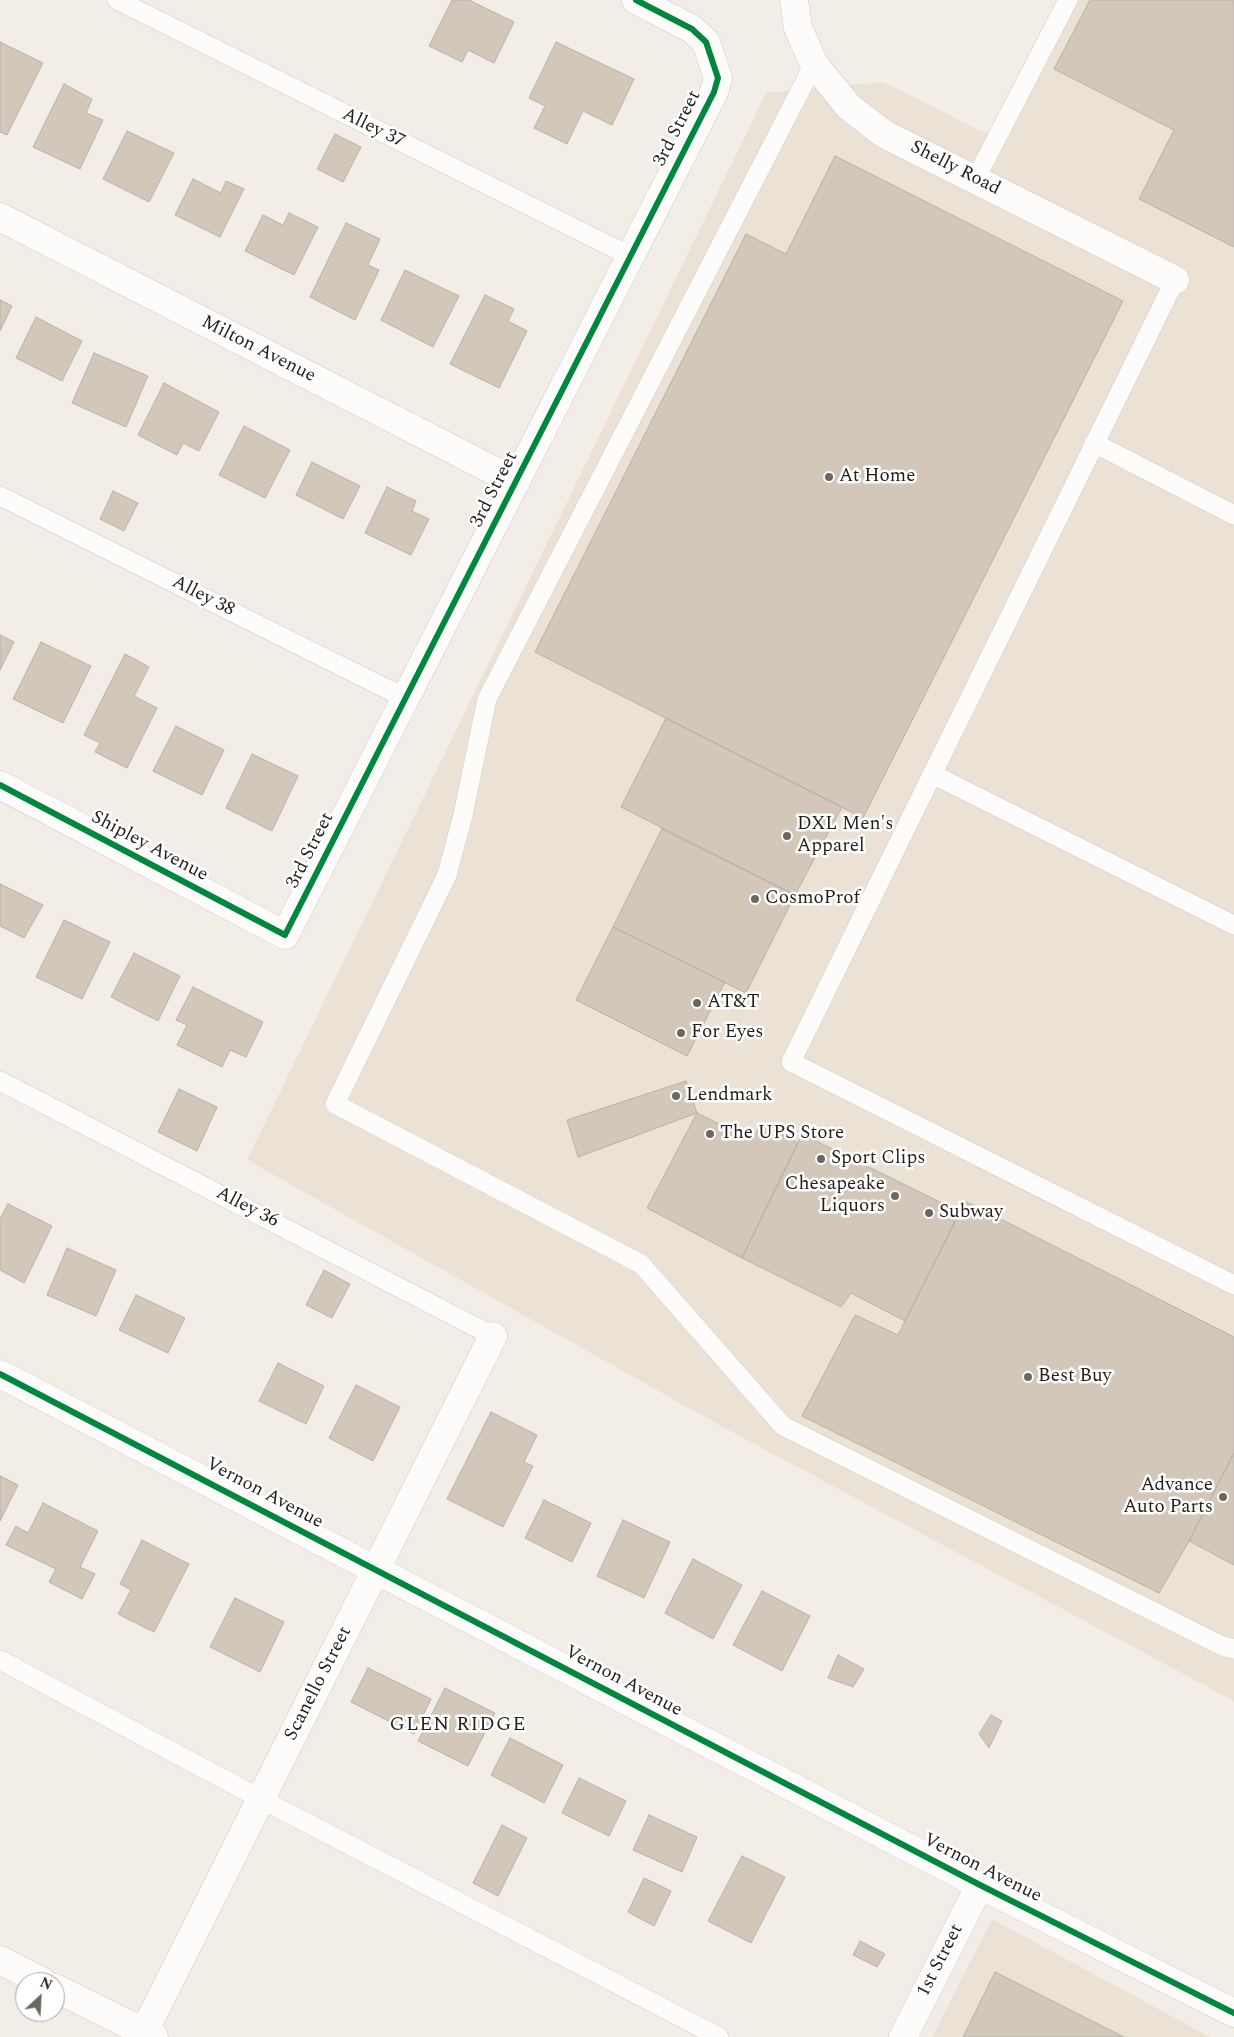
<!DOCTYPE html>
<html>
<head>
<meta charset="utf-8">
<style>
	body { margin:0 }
	#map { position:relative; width:1234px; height:2037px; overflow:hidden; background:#f2ede7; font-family:Spectral,serif }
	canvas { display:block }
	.north { position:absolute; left:15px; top:1972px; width:50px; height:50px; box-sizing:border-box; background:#fff; border:1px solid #a7a5a4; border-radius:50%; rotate:25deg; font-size:14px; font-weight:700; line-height:20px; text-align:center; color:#221f1b }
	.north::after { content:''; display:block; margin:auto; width:18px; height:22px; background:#6b6762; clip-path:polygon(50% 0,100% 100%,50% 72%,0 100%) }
</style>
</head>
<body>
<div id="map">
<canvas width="1234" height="2037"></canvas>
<div class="north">N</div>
</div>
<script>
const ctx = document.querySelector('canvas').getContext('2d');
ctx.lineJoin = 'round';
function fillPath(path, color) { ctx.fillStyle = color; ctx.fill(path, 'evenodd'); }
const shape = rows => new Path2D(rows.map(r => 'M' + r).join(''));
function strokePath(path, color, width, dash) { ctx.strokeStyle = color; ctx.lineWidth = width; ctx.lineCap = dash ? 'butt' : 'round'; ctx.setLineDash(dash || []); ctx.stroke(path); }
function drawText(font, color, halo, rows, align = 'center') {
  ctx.font = font + ' Spectral,serif'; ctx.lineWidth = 5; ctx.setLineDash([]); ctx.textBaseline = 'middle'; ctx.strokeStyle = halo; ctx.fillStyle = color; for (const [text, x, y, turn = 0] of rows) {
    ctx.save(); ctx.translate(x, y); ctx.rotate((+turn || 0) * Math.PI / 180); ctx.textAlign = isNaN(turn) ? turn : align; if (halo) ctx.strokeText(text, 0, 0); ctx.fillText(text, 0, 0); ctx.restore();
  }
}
const built = shape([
	[1062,0,1234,0,1234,1701,721,1426,247,1160,766,93,883,82,994,138],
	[992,1919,1210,2037,932,2037]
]);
const building = shape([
	[452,0,469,0,514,22,494,63,468,50,462,62,429,46,452,0],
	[1090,0,1234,0,1234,247,1139,199,1174,130,1054,69,1090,0],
	[0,42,43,63,7,135,0,132,0,42],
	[556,42,634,79,612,125,583,111,567,144,534,128,545,106,529,98,556,42],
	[64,84,92,99,86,113,103,120,80,169,33,147,64,84],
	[127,131,174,153,149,202,103,179,127,131],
	[335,134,361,147,343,182,317,169,335,134],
	[835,156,1123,301,863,818,535,652,746,234,786,254,835,156],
	[193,179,221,193,226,181,244,189,220,237,175,215,193,179],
	[289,213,318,227,294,275,245,251,263,215,283,225,289,213],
	[346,223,380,239,368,265,379,270,355,320,310,297,346,223],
	[405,270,459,296,433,347,381,320,405,270],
	[485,295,514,309,508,321,527,331,499,388,450,364,485,295],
	[0,300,12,306,0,331,0,300],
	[36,317,82,341,62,381,16,358,36,317],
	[94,353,148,376,126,427,72,403,94,353],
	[164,383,219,412,199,451,183,443,177,455,138,435,164,383],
	[244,426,290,450,265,498,219,475,244,426],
	[312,462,360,486,343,519,296,495,312,462],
	[387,487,416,501,412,511,429,519,411,555,365,533,387,487],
	[113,491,138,503,124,531,100,519,113,491],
	[0,635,14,642,0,670,0,635],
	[41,642,91,666,63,723,13,699,41,642],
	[125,654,149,667,134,696,157,708,127,768,95,752,100,743,84,735,125,654],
	[666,718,842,807,795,895,621,807,666,718],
	[176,726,224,750,202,795,153,771,176,726],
	[252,754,298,776,272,831,226,808,252,754],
	[662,829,795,895,746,993,613,927,662,829],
	[0,884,43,905,24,938,0,926,0,884],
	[64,920,110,942,82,999,36,977,64,920],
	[613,927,725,982,687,1056,576,1000,613,927],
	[134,953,180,976,158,1021,111,997,134,953],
	[193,987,263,1022,246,1057,230,1050,222,1067,177,1045,187,1025,176,1020,193,987],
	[686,1081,697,1113,578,1157,567,1120,686,1081],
	[179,1089,217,1107,197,1151,158,1132,179,1089],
	[697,1113,752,1140,761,1124,798,1143,742,1258,647,1208,697,1113],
	[802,1134,960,1212,905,1321,851,1293,841,1307,742,1258,802,1134],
	[965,1201,1234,1337,1234,1453,1189,1541,1159,1593,802,1416,855,1315,898,1335,965,1201],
	[8,1204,52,1226,24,1283,0,1270,0,1219,8,1204],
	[67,1248,116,1270,96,1316,47,1295,67,1248],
	[324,1270,350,1284,332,1318,306,1305,324,1270],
	[136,1295,185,1318,168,1353,119,1330,136,1295],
	[278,1363,324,1386,306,1424,259,1401,278,1363],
	[356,1385,400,1407,373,1461,329,1438,356,1385],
	[491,1412,537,1435,524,1462,533,1466,503,1527,447,1499,491,1412],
	[1234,1453,1234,1565,1189,1541,1234,1453],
	[0,1476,18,1485,0,1521,0,1476],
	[544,1500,591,1523,572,1562,525,1538,544,1500],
	[43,1503,98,1531,80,1567,95,1574,82,1599,49,1582,56,1569,6,1545,16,1526,28,1533,43,1503],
	[623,1520,670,1542,644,1598,597,1576,623,1520],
	[142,1540,189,1564,154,1632,118,1614,131,1590,120,1584,142,1540],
	[693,1559,742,1585,713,1639,665,1613,693,1559],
	[762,1591,810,1616,782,1671,733,1645,762,1591],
	[235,1598,284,1622,260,1672,210,1647,235,1598],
	[838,1655,864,1669,853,1687,828,1678,838,1655],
	[368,1668,431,1699,414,1734,351,1702,368,1668],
	[445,1688,495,1713,468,1766,418,1741,445,1688],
	[991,1715,1002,1721,989,1748,979,1734,991,1715],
	[510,1738,563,1765,544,1803,491,1775,510,1738],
	[579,1778,626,1801,609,1836,562,1813,579,1778],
	[649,1815,697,1837,682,1872,633,1850,649,1815],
	[502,1825,527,1838,498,1896,473,1883,502,1825],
	[742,1856,785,1877,751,1943,708,1921,742,1856],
	[644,1878,671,1891,654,1926,628,1912,644,1878],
	[860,1941,885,1954,877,1967,853,1955,860,1941],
	[995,1972,1124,2037,963,2037,995,1972]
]);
const service = shape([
	[117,0,630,256],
	[814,64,487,699,463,815,447,875,335,1104,641,1264,783,1426,1220,1645,1234,1649],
	[975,180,1068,0],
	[1175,280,791,1062,1234,1285],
	[1094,443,1234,515],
	[0,496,405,698],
	[932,774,1234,925],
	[0,1081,493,1336],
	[0,1660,261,1799,719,2037]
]);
const minor = shape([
	[794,0,798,28,814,64,849,107,884,134,1175,280],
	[0,217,516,482],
	[0,785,285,935,714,92,718,78,706,42,692,29,636,0],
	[0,1374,980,1885,1234,2013],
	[144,2032,493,1336],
	[903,2037,980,1885]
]);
const tertiary = shape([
	[0,1960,43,1982],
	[55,1988,154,2037]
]);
const cycleway = shape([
	[0,785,285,935,714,92,718,78,706,42,692,29,636,0],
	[0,1374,980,1885,1234,2013]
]);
const markers = [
	[829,477,5,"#6b6762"],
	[787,836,5,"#6b6762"],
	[755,899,5,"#6b6762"],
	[697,1003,5,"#6b6762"],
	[681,1033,5,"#6b6762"],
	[676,1096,5,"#6b6762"],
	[710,1134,5,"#6b6762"],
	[821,1159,5,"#6b6762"],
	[895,1196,5,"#6b6762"],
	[929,1213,5,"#6b6762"],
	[1028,1377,5,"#6b6762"],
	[1223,1497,5,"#6b6762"]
];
const streetNames = [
	["Alley 37",373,129,26],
	["3rd Street",678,129,-63],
	["Shelly Road",955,169,27],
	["Milton Avenue",258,350,27],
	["3rd Street",495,490,-63],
	["Alley 38",203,597,27],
	["Shipley Avenue",149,847,28],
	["3rd Street",311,851,-63],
	["Alley 36",247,1208,27],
	["Vernon Avenue",264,1494,28],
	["Vernon Avenue",623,1682,28],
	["Scanello Street",319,1684,-63],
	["Vernon Avenue",982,1869,27],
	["1st Street",941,1961,-63]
];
const poiNames = [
	["At Home",839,477],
	["DXL Men's",797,825],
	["Apparel",797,847],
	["CosmoProf",765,899],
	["AT&T",707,1003],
	["For Eyes",691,1033],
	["Lendmark",686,1096],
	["The UPS Store",720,1134],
	["Sport Clips",831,1159],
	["Chesapeake",885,1185,"right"],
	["Liquors",885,1207,"right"],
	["Subway",939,1213],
	["Best Buy",1038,1377],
	["Advance",1213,1486,"right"],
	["Auto Parts",1213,1508,"right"]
];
const neighbourhoodNames = [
	["GLEN RIDGE",458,1726]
];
fillPath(built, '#ebe2d5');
fillPath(building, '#d2c7b8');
strokePath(building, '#b5b2ad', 1);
strokePath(service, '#cfcbc7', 20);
strokePath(minor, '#cfcbc7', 29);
strokePath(tertiary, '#cfcbc7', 29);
strokePath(service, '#fdfcfb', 19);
strokePath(minor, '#fdfcfb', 28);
strokePath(tertiary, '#fdfcfb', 28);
strokePath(cycleway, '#00873e', 6);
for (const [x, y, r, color] of markers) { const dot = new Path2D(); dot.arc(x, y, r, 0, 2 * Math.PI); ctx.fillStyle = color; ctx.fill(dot); strokePath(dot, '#fff', 2); }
drawText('19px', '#221f1b', '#fff', streetNames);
drawText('19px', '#221f1b', '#fff', poiNames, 'left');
ctx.letterSpacing = '1px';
drawText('20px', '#221f1b', '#fff', neighbourhoodNames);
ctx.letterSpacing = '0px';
</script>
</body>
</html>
